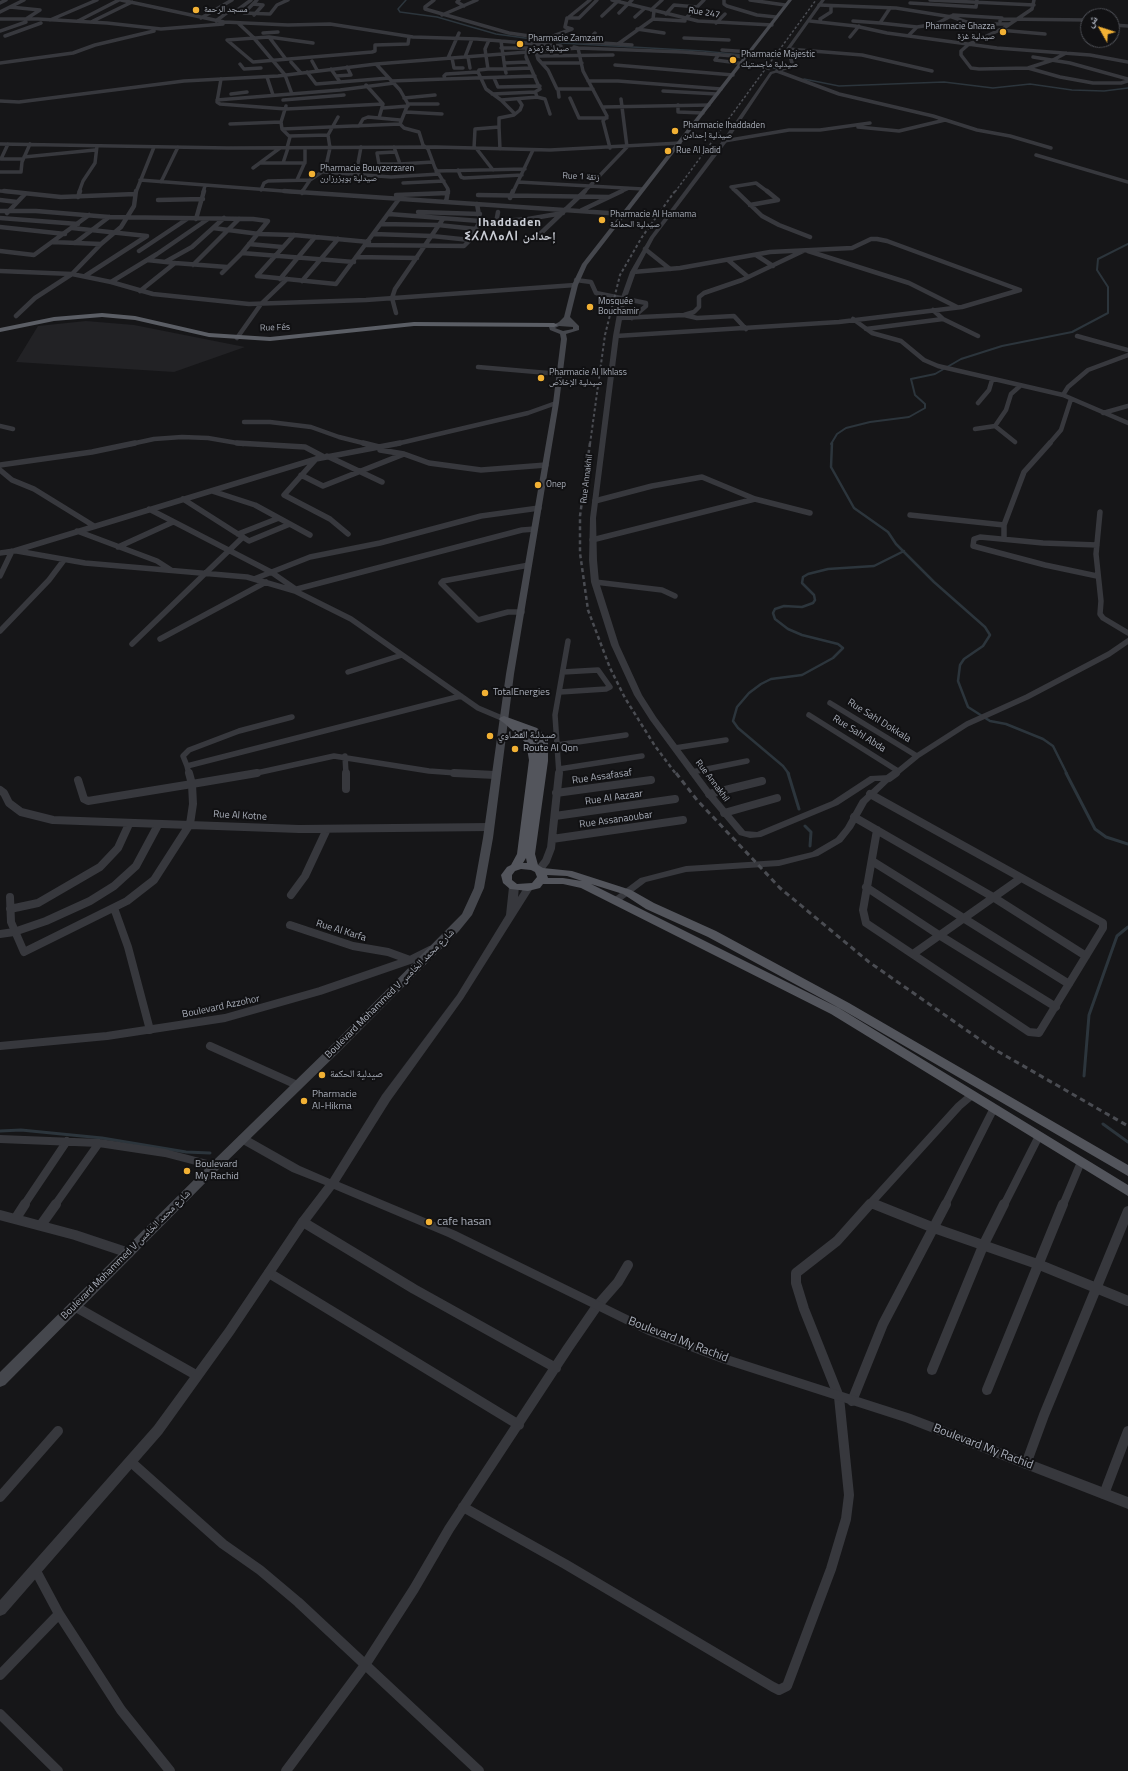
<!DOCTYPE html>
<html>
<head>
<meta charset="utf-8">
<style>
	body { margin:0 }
	#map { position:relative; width:1128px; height:1771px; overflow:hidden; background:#161618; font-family:"Titillium Web","Noto Naskh Arabic",sans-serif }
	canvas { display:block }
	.north { position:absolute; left:1080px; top:8px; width:40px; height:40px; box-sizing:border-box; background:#111113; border:1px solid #4d4f55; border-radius:50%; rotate:309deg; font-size:11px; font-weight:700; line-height:16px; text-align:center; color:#a8adb8 }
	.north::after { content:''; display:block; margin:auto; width:14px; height:18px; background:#f2b134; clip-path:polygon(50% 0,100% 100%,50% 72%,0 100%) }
</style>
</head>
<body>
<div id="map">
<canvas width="1128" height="1771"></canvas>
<div class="north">ش</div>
</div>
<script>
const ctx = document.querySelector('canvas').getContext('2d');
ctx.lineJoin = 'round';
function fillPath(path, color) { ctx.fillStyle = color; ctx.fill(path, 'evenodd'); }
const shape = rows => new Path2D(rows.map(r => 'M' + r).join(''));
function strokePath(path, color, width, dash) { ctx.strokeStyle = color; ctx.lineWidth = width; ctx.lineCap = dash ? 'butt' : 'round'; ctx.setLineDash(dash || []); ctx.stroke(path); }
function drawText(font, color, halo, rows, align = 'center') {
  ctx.font = font + ' "Titillium Web","Noto Naskh Arabic","Noto Sans Tifinagh",sans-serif'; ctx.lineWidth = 4; ctx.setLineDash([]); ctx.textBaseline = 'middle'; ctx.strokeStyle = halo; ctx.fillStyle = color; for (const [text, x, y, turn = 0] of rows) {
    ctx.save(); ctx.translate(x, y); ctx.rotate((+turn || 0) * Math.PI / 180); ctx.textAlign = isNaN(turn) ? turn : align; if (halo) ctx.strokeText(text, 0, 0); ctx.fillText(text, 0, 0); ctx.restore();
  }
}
const built = shape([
	[86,321,134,325,245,347,174,372,16,362,38,326]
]);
const streamFar3 = shape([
	[406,0,398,9,400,12,437,17,496,34,561,43,703,51,753,56,766,58,766,65,782,71],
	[804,79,839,86,944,82,993,88,1030,84,1072,90,1104,91,1128,88]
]);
const streamFar2 = shape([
	[831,444,837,434,846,428,870,422,909,417,925,408,925,404,915,395,911,379,935,374,961,359,1002,346,1072,332,1108,313,1108,287,1097,270,1098,259,1128,244]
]);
const streamFar1 = shape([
	[832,443,831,467,854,508,888,532,896,544,934,582,985,627,990,635,983,646,964,659,960,665,958,681,968,707,990,721,1006,724,1043,739,1053,746,1067,774],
	[789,774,783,766,738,728,733,721,737,707,749,693,761,684,771,679,802,675,833,658,843,648,838,644,802,635,788,629,775,619,773,613,775,609,784,606,802,607,813,603,815,600,814,595,802,583,803,577,808,574,828,569,874,566,904,551]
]);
const stream = shape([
	[788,773,799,809],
	[1066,773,1095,829,1106,837,1128,844],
	[805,826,811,832,810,846],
	[1084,1076,1089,1015,1117,936,1128,927],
	[1103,1124,1128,1142],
	[0,1131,21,1130,102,1138,186,1152,210,1153]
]);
const minorTunnel = shape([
	[762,66,770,69]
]);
const minorFar4 = shape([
	[121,0,224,22,288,25,330,24,413,37,477,39,561,46],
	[257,0,244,13,270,14,277,5,288,0],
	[434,0,425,7,425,9,509,33,557,40,632,45],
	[459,0,457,2,464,6],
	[612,0,698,21,772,25],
	[724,0,724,4,727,6,757,15,776,17],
	[750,0,785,5],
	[930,0,1034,5],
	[1034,0,1032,9,1004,28,969,44,961,51,961,55,971,68,979,69,1028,68,1053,60,1066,53],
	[0,3,6,0],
	[910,3,976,7,977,0],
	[253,4,263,5,254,15],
	[819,5,896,8,952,17,972,24,1009,24],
	[10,7,40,10,26,19],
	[651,10,662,0],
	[0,12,24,0],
	[619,13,632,0],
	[666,14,674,5,697,7],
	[442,15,477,0],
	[953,15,1002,18,1000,21],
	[602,16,619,0],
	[569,17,590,0],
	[635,17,645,8],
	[201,18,232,0],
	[686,18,704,0],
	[0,19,38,19,107,23,161,29,223,24],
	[653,19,685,21],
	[1002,19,1088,20],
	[50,20,97,0],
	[78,21,119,0],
	[93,21,132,2],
	[216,21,229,11,236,11,251,0],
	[810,21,855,26,887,33,997,48,1090,55,1128,62],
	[853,21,880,23,890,8],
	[821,22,820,19,831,12,831,6],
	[238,23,253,37,285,75,292,94],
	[716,23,725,14],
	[880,23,917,27,908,36],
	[1112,25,1128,26],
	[917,27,936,24,951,16],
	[572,29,565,27,567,18,579,18,597,0],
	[637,29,664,33],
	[999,30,1045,34],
	[0,31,26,22],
	[263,33,278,32],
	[5,36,41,23],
	[269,37,285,58],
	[850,37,859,26],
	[548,38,572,29],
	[684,38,729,40],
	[489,40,485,49,488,69,479,70,478,72,486,89,501,100],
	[587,42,595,33],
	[313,43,269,37,227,40,253,62,372,52,375,51,375,45,408,44,409,37],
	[618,44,653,19,654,11],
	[574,47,578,48,583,71,607,116,603,121,610,148],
	[501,48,527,48],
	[788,49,862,55,932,71],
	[722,50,750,52],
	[536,52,538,59,548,70,557,89,593,89],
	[719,54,715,60,762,66],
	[539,56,613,55],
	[465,57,472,39],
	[468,57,470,68],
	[1033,57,1070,63,1128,79],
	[448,58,459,33],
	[452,58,454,68,463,68],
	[312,61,317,70],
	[291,62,300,72],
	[0,63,73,53,95,45,154,31],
	[504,63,528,62],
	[542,63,582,63],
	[240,64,244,69,261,68],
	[376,64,400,90,408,104,400,124,404,128,419,132,423,145,428,149,435,168,448,189,447,192],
	[615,65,733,75],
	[1028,68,1060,77,1093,83,1121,83,1128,81],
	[331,69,340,82,389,78],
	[488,69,505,69,501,41],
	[777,71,839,94,933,116,977,130,1010,136,1051,148],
	[307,72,316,84,341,82],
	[506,73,505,69,531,68],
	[336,76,351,75,347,67],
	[267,77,273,95],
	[494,78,498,87,540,86],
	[221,79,217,102,220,104,286,109,383,104],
	[445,79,535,76],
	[391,81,445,79,444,76,446,74,478,72],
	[588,81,618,81,721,89],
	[366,85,383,104,379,118],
	[558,89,559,97],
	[663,91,717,94],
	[231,94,247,92],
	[492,94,535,92,540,89,526,57,527,49],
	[536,94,537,97,545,99,550,114],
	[404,98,435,95],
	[570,98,579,118,607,118],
	[217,100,340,90,394,83],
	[283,100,344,95],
	[0,101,19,102,184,81,278,76,376,64,578,48,683,52,746,57],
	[408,104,438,104],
	[678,105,678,112,703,113],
	[286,106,281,122,282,129,290,137,287,148],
	[603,107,709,105],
	[383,108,408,106],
	[406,112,442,114],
	[515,114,501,100,538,97],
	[230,124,281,122],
	[359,126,363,119,368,117,400,120],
	[499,127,500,149],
	[858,127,899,131,945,120],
	[282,129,400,124],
	[290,136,328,135],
	[724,141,789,130,820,130,870,123],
	[0,144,228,148,436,147,550,150,680,143],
	[8,144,1,159,23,159],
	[394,147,400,164,433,162],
	[474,148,475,129,499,127,499,118,514,115,520,110,522,105,518,99],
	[476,148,493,170],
	[395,152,377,153,379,164,400,164],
	[1036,155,1128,182],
	[24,157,95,150],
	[260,163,283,163,288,148],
	[284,163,305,163],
	[253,168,280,148],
	[458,170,461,177,464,178,522,175],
	[436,171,525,169],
	[0,172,21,172,22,162,30,144],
	[324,172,391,177,439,174],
	[356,174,361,147],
	[140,180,296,192],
	[297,180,305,162,305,148],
	[161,182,178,147],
	[518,182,643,189],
	[403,183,444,181],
	[731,187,756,183,768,192],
	[733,189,737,192],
	[261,190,264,183,268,181,310,180],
	[0,191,14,192],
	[79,192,83,181,95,163,97,146],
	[136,192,154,147],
	[203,192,205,186],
	[302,192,310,180,325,170,330,148,328,135,338,117],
	[513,192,533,150],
	[584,192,627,147,621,99],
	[620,192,627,189]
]);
const minorFar3 = shape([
	[4,191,61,197,135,194],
	[284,191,623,214],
	[736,191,762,216,779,225,810,237],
	[302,193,303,191],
	[396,195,448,193],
	[478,195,609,197],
	[78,197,80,191],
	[510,198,513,191],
	[0,200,17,202],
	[158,200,203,199],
	[446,202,448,191],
	[750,205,778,200,767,191],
	[582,210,622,191],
	[0,211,36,211,109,217,253,219,268,221,242,253,222,273],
	[418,212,480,214],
	[7,213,25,194],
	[389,214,480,221],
	[0,218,78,224],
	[196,219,204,191],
	[479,223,528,219,563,213],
	[496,223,498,212],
	[381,224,438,225,476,229],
	[0,227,65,234],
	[72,228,147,236,85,276],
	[213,228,259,234,294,235,369,242],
	[374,234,432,236,470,240],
	[540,234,585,191],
	[294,235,257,276,336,284,399,199],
	[52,242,101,244],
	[75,243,109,217],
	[249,244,282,247],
	[366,245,464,246,470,240,480,221,477,204],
	[645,249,670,269],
	[0,251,34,255,89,215],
	[139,251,187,219],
	[808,251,909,283,957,307],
	[242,253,354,262],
	[756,255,773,266],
	[356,257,417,258],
	[728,260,747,276],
	[165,262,192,247,224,218],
	[175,263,227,267],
	[193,265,239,219],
	[0,271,72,274,111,282,153,294,249,304,366,300,575,285],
	[633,272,680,268,770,252,852,248,871,239,877,239,887,241,1020,290],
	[280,279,315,237],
	[576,280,591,282,596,293,646,303,646,306,632,318],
	[302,281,338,239],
	[111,282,157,254,208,219],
	[140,291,175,263,147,260],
	[933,310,943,319,978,336],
	[396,313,392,298,395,289,443,219],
	[684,315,697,318,734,316,746,329],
	[16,316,35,298,72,274,101,244,121,227,134,206,136,191],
	[620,318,684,315,694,312,699,307,699,297,704,293,742,280,803,251],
	[853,319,872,333,901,341,924,360,938,366,1063,395,1128,423],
	[866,329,943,319],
	[616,336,839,322,962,307,1020,290],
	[1077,336,1128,350],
	[237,338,261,304,287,279],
	[478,367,560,374],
	[1063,395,1068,387,1088,370,1128,355],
	[978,403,989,390,992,380],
	[1103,413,1128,406],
	[244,422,270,422,311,427,339,437,367,444],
	[0,426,13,429],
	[995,426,1015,442],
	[975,429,995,426,1006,410,1011,394,1020,386],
	[131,444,154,439,182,437,208,438,243,444],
	[396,444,528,413,556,403],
	[1049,444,1061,430,1071,399]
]);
const minorFar2 = shape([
	[237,443,305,447,324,457],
	[363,443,379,447],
	[380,450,404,454,429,463,481,470,546,465],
	[327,456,382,482],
	[316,459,284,495,330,519,348,534],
	[0,465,92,452,135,443],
	[0,470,12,480,34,489,94,526],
	[301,475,323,486,404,454],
	[212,491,255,505,310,535],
	[183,499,249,541,290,524],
	[595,501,652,486,702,477,755,499,810,513],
	[149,509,271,572,297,590],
	[1100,512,1096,554,1101,601,1100,614,1103,618,1128,633],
	[910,515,1004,525],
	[77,531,157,561,171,570],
	[238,534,279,518],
	[1004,538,1004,525,1024,472,1050,443],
	[592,540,755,499],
	[1097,545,1043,543,980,537,974,539,973,546,1045,565,1097,576],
	[118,547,173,522],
	[17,551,85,563,247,577,295,591,351,619,478,708,504,719],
	[0,553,14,551,316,459,400,443],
	[0,576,12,551],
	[254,579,310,557,380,543,481,516,539,508],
	[595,582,662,590,675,596],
	[297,589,522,530,535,529],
	[522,612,508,612,478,620,441,583,443,581,529,565],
	[0,631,49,580,64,560],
	[160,639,266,582],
	[132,644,243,537],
	[348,672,402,655],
	[560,692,606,689,610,687,598,670,563,672],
	[830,703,917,756],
	[809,715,898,771],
	[557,745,626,735],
	[675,748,726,740],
	[345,756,346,774],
	[187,766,183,756,189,750,239,731,292,717],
	[559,769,642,756],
	[692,772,747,761],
	[189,774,187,766,461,696],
	[252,774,334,756,429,771,470,774],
	[559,774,555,715,568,641],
	[895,774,917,756,967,724,1027,697,1109,654,1128,641]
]);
const minorFar1 = shape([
	[346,773,346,789],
	[454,773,495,775],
	[889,778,896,773],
	[78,780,84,799,88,801,192,784,189,773],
	[0,790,4,793,9,803,21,812,53,820,299,829,490,827],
	[556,793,651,780],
	[709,794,762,781],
	[870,794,1103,923,1103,928,1039,1033,1029,1032,866,923,863,910,877,830],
	[724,813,777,798],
	[555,816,675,799],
	[854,817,993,897,1086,956],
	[552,839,683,820],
	[872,861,1069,984],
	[539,870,546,861,551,848,559,773],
	[866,887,939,935,1056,1007],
	[291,895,305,876,327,829],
	[10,897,11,922,24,952,127,901,154,880,190,824,193,804,192,784,257,773],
	[114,908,128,947,150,1030],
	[10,909,38,903,100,867,118,848,129,824],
	[290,925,353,946,388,952,410,960],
	[0,934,14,932,46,921,90,901,114,886,136,866,158,825],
	[913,954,1021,878],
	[0,1046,107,1036,225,1018,320,991,410,960,430,950],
	[210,1046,297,1085],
	[0,1139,99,1143,165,1153,215,1166],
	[870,1203,876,1205],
	[24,1205,67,1141],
	[55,1205,99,1143],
	[869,1205,959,1106,972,1095],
	[945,1205,994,1108],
	[1004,1205,1039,1136],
	[1063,1205,1081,1162]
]);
const minor = shape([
	[874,1204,934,1228,1040,1265,1128,1301],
	[0,1215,75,1235,129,1253],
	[16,1218,25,1204],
	[303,1222,414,1289,556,1368],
	[41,1225,56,1204],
	[269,1273,519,1425],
	[74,1306,196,1375],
	[932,1370,983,1246,1004,1204],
	[987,1390,1063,1204],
	[852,1401,883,1324,946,1204],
	[131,1462,223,1544,260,1570,298,1602,479,1771],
	[1026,1464,1044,1415,1128,1211],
	[1104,1494,1128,1431],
	[0,1497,58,1431],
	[463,1507,565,1564,773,1687,779,1690,787,1686,831,1569,846,1519,849,1495,839,1397,804,1309,796,1283,796,1273,837,1241,870,1204],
	[36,1571,59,1614,121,1710,170,1771],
	[0,1675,59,1614],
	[0,1714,58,1771],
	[286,1771,365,1665,414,1589,449,1529,568,1348,597,1306,618,1282,628,1265]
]);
const tertiary = shape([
	[821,0,825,0,790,49,795,67,772,74,726,143,654,238,636,272,625,303,619,336,596,518,597,560,599,582,619,645,642,695,656,717,712,792,745,831,757,832,832,801,870,776,889,775,893,778,867,803,853,828,842,842,818,856,779,866,686,872,646,882,618,903,615,904,612,903,610,901,612,899,640,878,686,866,779,860,812,852,836,838,845,827,860,800,881,781,875,781,838,805,761,837,750,838,739,835,706,796,650,720,634,695,611,645,591,582,589,560,590,518,613,336,619,303,630,272,650,237,722,141,770,72,791,66,786,49,821,0],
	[514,884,519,887,518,897,525,886,528,885,533,888,463,999,390,1101,339,1182,456,1231,656,1329,724,1354,911,1414,1128,1497,1128,1509,905,1422,722,1363,648,1335,448,1237,334,1189,307,1225,233,1335,162,1434,5,1614,0,1616,0,1600,154,1426,225,1329,299,1219,325,1185,292,1172,239,1142,238,1139,239,1136,243,1135,247,1136,300,1166,330,1179,382,1095,457,995,506,915,509,887,514,884]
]);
const secondary = shape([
	[788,0,792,0,587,265,578,285,570,317,579,326,579,330,566,334,567,339,559,403,514,674,493,838,484,888,472,915,459,931,340,1051,219,1169,5,1385,0,1387,0,1372,211,1163,332,1045,462,914,474,888,483,838,506,674,553,403,561,339,560,334,550,330,549,327,559,322,564,317,572,285,582,264,788,0],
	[559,326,573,327,573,329,563,331,555,328,559,326]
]);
const primary = shape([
	[504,716,537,728,545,735,548,743,548,761,535,854,538,865,543,868,572,871,631,890,654,903,716,931,849,1003,1128,1165,1128,1176,841,1009,708,937,646,909,623,894,591,884,839,1008,1128,1185,1128,1196,831,1014,581,888,563,884,543,884,540,888,528,891,510,889,503,883,501,875,507,867,511,865,517,854,529,760,526,743,504,723,501,721,499,719,501,717,504,716],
	[522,729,531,732,536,738,538,754,536,742,522,729],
	[526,858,527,863,523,863,526,858],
	[521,869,531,870,535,872,537,877,532,883,517,884,512,880,512,875,515,871,521,869],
	[547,875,567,876,582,881,563,878,548,878,547,875]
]);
const trunk = shape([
	[102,313,135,316,209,333,270,337,414,322,554,323,558,325,554,327,414,326,270,341,209,337,135,320,102,317,54,321,0,332,0,328,54,317,102,313]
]);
const railFar3 = shape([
	[675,192,816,0]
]);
const railFar2 = shape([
	[590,444,605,335,620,275,642,237,675,191]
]);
const railFar1 = shape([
	[590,443,580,516,580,553,588,610,610,668,625,698,655,746,676,774]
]);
const rail = shape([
	[676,773,697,800,780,888,869,962,992,1048,1128,1126]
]);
const markers = [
	[196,10,4,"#f2b134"],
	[1003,32,4,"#f2b134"],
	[520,44,4,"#f2b134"],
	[733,60,4,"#f2b134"],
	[675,131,4,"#f2b134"],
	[668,151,4,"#f2b134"],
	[312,174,4,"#f2b134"],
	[602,220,4,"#f2b134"],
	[590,307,4,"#f2b134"],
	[541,378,4,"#f2b134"],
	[538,485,4,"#f2b134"],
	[485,693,4,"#f2b134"],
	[490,736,4,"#f2b134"],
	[515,749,4,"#f2b134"],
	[322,1075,4,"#f2b134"],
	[304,1101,4,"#f2b134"],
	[187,1171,4,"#f2b134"],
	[429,1222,4,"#f2b134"]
];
const farPoinames = [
	["مسجد الرحمة",204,10],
	["Pharmacie Ghazza",995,27,"right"],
	["صيدلية غزة",995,37,"right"],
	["Pharmacie Zamzam",528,39],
	["صيدلية زمزم",528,49],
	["Pharmacie Majestic",741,55],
	["صيدلية ماجستيك",741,65],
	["Pharmacie Ihaddaden",683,126],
	["صيدلية إحدادن",683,136],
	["Rue Al Jadid",676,151],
	["Pharmacie Bouyzerzaren",320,169],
	["صيدلية بويزرزارن",320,179],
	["Pharmacie Al Hamama",610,215],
	["صيدلية الحمامة",610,225],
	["Mosquée",598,302],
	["Bouchamir",598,312],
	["Pharmacie Al Ikhlass",549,373],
	["صيدلية الإخلاص",549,383],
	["Onep",546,485]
];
const farStreetnames = [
	["Rue 247",704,13,9],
	["Rue 1 زنقة",581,177,3],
	["Rue Fés",275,328,-2],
	["Rue Annakhil",587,479,-83],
	["Rue Annakhil",712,781,53]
];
const poiNames = [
	["TotalEnergies",493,693],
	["صيدلية القضاوي",498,736],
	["Route Al Qon",523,749],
	["صيدلية الحكمة",330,1075],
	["Pharmacie",312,1095],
	["Al-Hikma",312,1107],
	["Boulevard",195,1165],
	["My Rachid",195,1177]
];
const streetNames = [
	["Rue Sahl Dokkala",879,721,32],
	["Rue Sahl Abda",859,734,32],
	["Rue Assafasaf",602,777,-8],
	["Rue Al Aazaar",614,798,-8],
	["Rue Al Kotne",240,816,3],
	["Rue Assanaoubar",616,820,-8],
	["Rue Al Karfa",341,931,17],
	["Boulevard Mohammed V شارع محمد الخامس",390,994,-45],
	["Boulevard Azzohor",221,1007,-12],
	["Boulevard Mohammed V شارع محمد الخامس",126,1255,-45]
];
const farDistrictnames = [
	["Ihaddaden",510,223],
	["ⵉⵃⴷⴷⴰⴷⵏ إحدادن",510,237]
];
const nearPoinames = [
	["cafe hasan",437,1222]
];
const nearStreetnames = [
	["Boulevard My Rachid",678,1340,21],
	["Boulevard My Rachid",983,1447,21]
];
fillPath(built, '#222225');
strokePath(streamFar3, '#2c353c', 1.5);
strokePath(streamFar2, '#2c353c', 2);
strokePath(streamFar1, '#2c353c', 2.5);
strokePath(stream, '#2c353c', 3);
strokePath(minorTunnel, '#333438', 3.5, [3.5, 1.5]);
strokePath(minorFar4, '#37383d', 3.5);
strokePath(minorFar3, '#37383d', 4.5);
strokePath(minorFar2, '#37383d', 5.5);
strokePath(minorFar1, '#37383d', 8);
strokePath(minor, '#37383d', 10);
fillPath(tertiary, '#37383d');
fillPath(secondary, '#45474d');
fillPath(primary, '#53555c');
fillPath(trunk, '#5b5e65');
strokePath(railFar3, '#4a4c52', 1.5, [2.5, 2]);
strokePath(railFar2, '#4a4c52', 2, [3, 2.5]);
strokePath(railFar1, '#4a4c52', 2.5, [4, 3]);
strokePath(rail, '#4a4c52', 3, [5.5, 4]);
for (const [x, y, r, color] of markers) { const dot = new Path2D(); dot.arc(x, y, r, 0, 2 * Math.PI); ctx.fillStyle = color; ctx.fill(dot); strokePath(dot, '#111113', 1.5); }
drawText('9px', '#a8adb8', '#111113', farPoinames, 'left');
drawText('9px', '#a8adb8', '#111113', farStreetnames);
drawText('10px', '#a8adb8', '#111113', poiNames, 'left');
drawText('10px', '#a8adb8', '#111113', streetNames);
ctx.letterSpacing = '1px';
drawText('bold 12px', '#c9ccd4', '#111113', farDistrictnames);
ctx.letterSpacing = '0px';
drawText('12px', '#a8adb8', '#111113', nearPoinames, 'left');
drawText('12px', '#a8adb8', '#111113', nearStreetnames);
</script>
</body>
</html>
